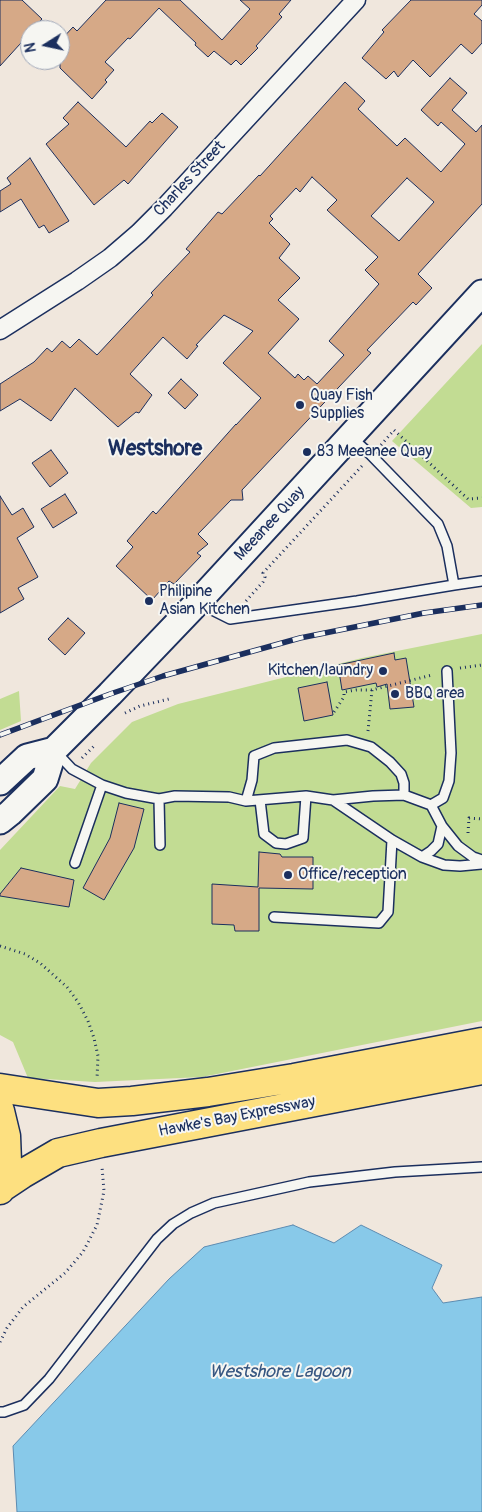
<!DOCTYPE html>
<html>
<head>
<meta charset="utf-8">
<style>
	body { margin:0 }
	#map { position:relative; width:482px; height:1512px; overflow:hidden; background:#f0e7dd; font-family:Pangolin,sans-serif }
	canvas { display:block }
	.north { position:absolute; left:20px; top:20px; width:50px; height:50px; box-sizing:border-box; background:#f6f6f2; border:1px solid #9ea6b7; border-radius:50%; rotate:260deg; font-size:14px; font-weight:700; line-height:20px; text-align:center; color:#1b2f5e }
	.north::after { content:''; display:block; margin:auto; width:18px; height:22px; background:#1b2f5e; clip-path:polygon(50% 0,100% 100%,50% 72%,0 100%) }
</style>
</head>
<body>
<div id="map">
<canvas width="482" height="1512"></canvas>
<div class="north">N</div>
</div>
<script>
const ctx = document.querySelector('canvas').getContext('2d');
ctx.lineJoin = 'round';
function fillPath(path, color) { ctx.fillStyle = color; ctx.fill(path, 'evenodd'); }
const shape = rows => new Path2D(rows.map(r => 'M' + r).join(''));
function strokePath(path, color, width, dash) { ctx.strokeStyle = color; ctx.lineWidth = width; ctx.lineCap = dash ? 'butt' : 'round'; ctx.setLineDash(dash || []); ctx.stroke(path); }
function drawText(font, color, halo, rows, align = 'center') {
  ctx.font = font + ' Pangolin,sans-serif'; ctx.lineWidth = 4; ctx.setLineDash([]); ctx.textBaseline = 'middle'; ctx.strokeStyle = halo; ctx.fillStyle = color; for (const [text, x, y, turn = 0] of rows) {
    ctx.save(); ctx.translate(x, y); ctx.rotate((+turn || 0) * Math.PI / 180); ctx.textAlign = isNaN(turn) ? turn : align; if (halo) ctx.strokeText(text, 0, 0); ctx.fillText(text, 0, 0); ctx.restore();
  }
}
const green = shape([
	[482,344,482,507,471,508,392,441],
	[482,634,482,1021,202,1077,95,1082,28,1078,13,1042,0,1035,0,850,60,786,75,789,91,763,132,722,178,704,362,658],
	[19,691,21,721,0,730,0,699]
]);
const water = shape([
	[293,1225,334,1243,361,1225,442,1265,432,1288,443,1303,482,1297,482,1512,17,1512,13,1446,169,1279,204,1247,293,1225]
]);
const building = shape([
	[0,0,22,0,42,19,32,30,30,30,30,33,0,66,0,0],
	[106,0,180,0,222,40,250,9,240,0,291,0,279,14,282,17,256,46,258,48,241,65,236,60,231,65,214,51,208,57,195,45,196,43,159,8,130,39,128,38,105,62,114,70,105,80,107,82,92,99,60,68,60,41,73,27,77,31,106,0],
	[411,0,482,0,482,5,474,14,482,21,482,43,472,54,461,44,430,77,413,60,398,77,394,71,386,79,362,58,384,32,382,30,411,0],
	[450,78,467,93,452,110,476,132,482,125,482,204,418,274,432,288,416,305,413,302,367,350,371,353,242,490,243,500,231,500,198,534,208,544,197,553,201,556,174,584,169,581,152,600,116,566,133,547,127,541,153,511,156,514,236,424,236,425,261,398,223,363,253,331,224,315,196,345,198,346,187,359,163,337,130,374,152,395,139,413,136,412,118,427,75,388,51,421,20,399,0,411,0,384,34,362,47,348,52,352,62,341,70,348,79,339,97,355,153,295,151,293,190,252,186,249,218,212,222,214,259,175,260,176,345,82,365,101,358,109,397,146,405,138,441,172,465,144,441,122,438,126,421,110,450,78],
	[312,177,337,200,327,210,378,257,365,270,379,284,329,341,344,355,317,384,308,376,304,380,298,374,295,378,268,353,299,319,278,300,300,278,279,258,290,244,269,223,273,219,270,216,296,188,300,192,312,177],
	[407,178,434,202,399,241,371,216,407,178],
	[78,102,126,147,150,121,152,123,162,113,178,127,128,184,124,180,94,205,46,144,69,124,63,118,78,102],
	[30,158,69,221,49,233,44,225,39,228,21,199,0,212,0,191,11,184,7,178,30,158],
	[181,379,198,395,185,409,168,393,181,379],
	[51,450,68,473,50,487,32,463,51,450],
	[65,494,77,513,53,528,41,509,65,494],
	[0,496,12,515,23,508,34,527,17,538,38,577,18,588,24,599,0,613,0,496],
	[68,618,85,633,65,655,48,639,68,618],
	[394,653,395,660,406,658,414,707,390,709,387,684,377,687,376,683,342,690,338,665,394,653],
	[327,682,333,715,304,721,298,688,327,682],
	[119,803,144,809,134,848,104,900,83,888,110,838,119,803],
	[259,852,280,854,282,857,313,857,313,889,259,888,259,931,235,931,234,925,212,924,212,884,258,887,259,852],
	[21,868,74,880,69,907,0,896,0,894,21,868]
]);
const path = shape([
	[381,445,394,430,468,499,482,498],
	[246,601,263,582,265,577,263,573,362,466],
	[460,668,482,665],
	[334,712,344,697,344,692,356,690,372,690,432,675],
	[125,713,140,706,169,699],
	[368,731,372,690],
	[82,758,95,745],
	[468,833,469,818,482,819],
	[0,946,25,954,40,963,67,987,78,1002,88,1021,94,1038,98,1056,97,1079],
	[0,1342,7,1328,23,1307,65,1273,83,1252,97,1225,104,1191,102,1167]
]);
const lane = shape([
	[454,585,482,581],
	[200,604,230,619,357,601,454,585,447,546,438,524,371,455,351,437],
	[57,753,72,769,102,785,126,793,159,799,175,796,229,797,246,801,306,796,333,800,373,796,404,795,431,805,442,826,458,846,473,857,482,860],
	[159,799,160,845],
	[260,800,264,834,276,843,286,844,303,838,306,796],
	[333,800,392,840,422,857,444,865,460,866,482,864],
	[246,801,252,780,254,756,274,748,347,740,371,747,390,762,401,774,404,783,404,795],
	[431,805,443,798,449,781,451,753,447,671],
	[422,857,431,851,438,844,442,826],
	[75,863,102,785],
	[274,917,379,923,388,912,392,840],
	[0,1412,4,1412,24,1405,49,1379,157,1239,173,1224,191,1213,214,1203,309,1182,395,1172,482,1167]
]);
const street = shape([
	[0,330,77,281,110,258,139,233,164,208,356,0]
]);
const secondary = shape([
	[0,782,27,757,54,750],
	[0,821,10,813,45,779,54,750,110,694,197,603,482,293]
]);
const highway = shape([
	[0,1088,98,1103,132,1101,208,1092,294,1078,482,1042],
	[0,1111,6,1136,7,1162,0,1190],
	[1,1188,22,1174,58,1153,101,1143,482,1070]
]);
const rail = shape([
	[0,735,110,694,163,676,300,638,424,613,482,605]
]);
const markers = [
	[300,405,5,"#1b2f5e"],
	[307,452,5,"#1b2f5e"],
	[149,601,5,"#1b2f5e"],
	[383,671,5,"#1b2f5e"],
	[395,694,5,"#1b2f5e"],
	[288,875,5,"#1b2f5e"]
];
const streetNames = [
	["Charles Street",190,179,-47],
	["Meeanee Quay",270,524,-47],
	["Hawke's Bay Expressway",237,1117,-11]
];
const poiNames = [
	["Quay Fish",310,396],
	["Supplies",310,414],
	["83 Meeanee Quay",317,452],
	["Philipine",159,592],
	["Asian Kitchen",159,610],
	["Kitchen/laundry",373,671,"right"],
	["BBQ area",405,694],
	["Office/reception",298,875]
];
const waterNames = [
	["Westshore Lagoon",280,1372]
];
const districtNames = [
	["Westshore",155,450]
];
fillPath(green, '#c2dc93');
fillPath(water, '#88c9e9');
strokePath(water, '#5c8bb1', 1);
fillPath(building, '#d6a987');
strokePath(building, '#1b2f5e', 1);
strokePath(lane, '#1b2f5e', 12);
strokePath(street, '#1b2f5e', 21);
strokePath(secondary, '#1b2f5e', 29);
strokePath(highway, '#1b2f5e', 31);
strokePath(path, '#1b2f5e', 3, [1, 4]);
strokePath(lane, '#f6f6f2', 9);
strokePath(street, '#f6f6f2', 18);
strokePath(secondary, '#f6f6f2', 25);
strokePath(highway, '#fde080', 28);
strokePath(rail, '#1b2f5e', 5.5);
strokePath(rail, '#f6f6f2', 4, [11]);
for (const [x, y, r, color] of markers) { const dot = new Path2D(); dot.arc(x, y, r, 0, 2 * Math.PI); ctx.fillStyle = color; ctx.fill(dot); strokePath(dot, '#f6f6f2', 2); }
drawText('16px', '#1b2f5e', '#f6f6f2', streetNames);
drawText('16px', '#1b2f5e', '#f6f6f2', poiNames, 'left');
drawText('italic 18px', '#365681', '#f6f6f2', waterNames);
drawText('bold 21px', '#1b2f5e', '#f6f6f2', districtNames);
</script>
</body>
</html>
